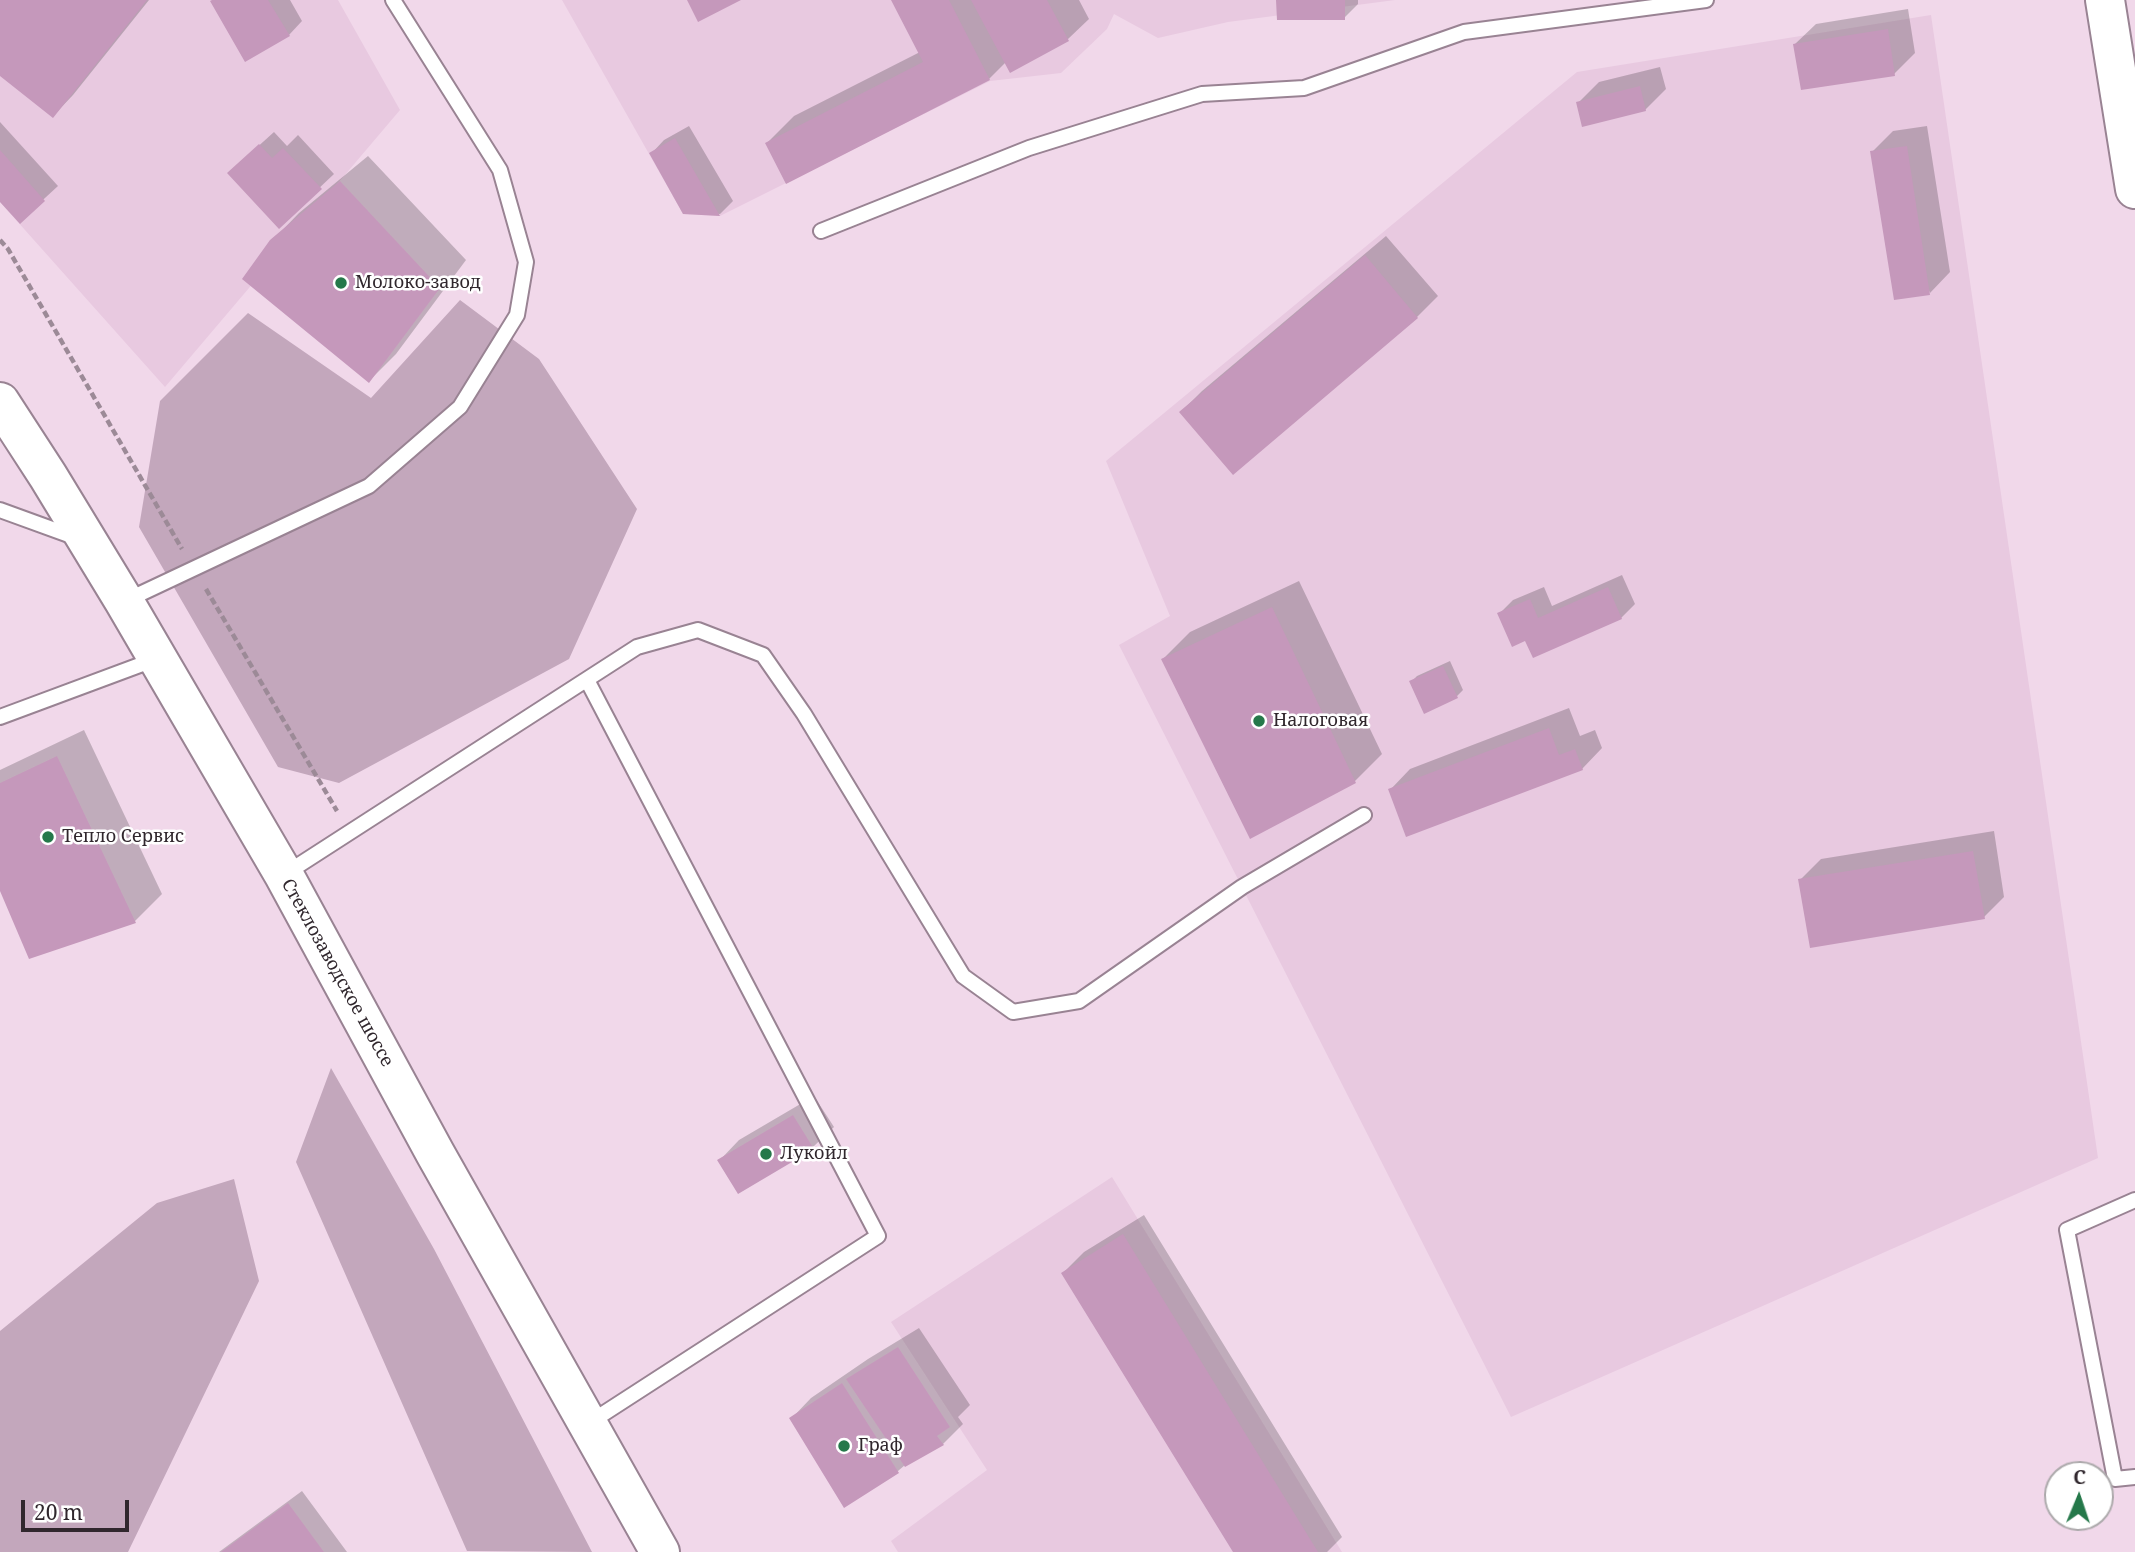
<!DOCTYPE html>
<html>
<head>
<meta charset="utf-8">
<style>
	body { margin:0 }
	#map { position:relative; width:2135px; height:1552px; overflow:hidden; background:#f1d8ea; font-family:"Noto Serif",serif }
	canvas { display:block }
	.north { position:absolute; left:2044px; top:1461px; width:70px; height:70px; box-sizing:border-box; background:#fff; border:2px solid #aca9ab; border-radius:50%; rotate:2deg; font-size:19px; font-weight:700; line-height:28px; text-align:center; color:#30272d }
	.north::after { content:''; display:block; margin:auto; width:24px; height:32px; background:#25784a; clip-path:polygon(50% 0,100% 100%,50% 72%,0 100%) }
	.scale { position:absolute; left:21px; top:1500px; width:108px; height:32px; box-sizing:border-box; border:4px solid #30272d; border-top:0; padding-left:9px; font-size:21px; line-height:24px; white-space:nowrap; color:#30272d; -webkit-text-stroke:5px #fff; paint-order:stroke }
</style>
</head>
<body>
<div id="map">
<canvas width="2135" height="1552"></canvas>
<div class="north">С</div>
<div class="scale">20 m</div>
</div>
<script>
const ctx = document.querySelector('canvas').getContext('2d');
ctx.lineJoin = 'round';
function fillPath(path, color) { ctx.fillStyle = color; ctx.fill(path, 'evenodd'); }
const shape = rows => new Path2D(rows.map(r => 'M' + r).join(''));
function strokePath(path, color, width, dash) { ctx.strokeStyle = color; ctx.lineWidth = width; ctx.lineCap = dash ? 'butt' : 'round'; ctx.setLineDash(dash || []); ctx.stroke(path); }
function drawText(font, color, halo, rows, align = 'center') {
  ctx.font = font + ' "Noto Serif",serif'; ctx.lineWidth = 5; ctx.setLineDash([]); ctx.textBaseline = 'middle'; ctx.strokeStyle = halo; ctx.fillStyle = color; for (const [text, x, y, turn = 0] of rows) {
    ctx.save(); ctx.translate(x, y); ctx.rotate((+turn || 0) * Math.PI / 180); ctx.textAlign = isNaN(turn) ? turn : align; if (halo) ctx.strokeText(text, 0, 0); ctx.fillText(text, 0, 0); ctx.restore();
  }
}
const built = shape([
	[0,0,338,0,400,110,165,387,0,202],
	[562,0,1395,0,1228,22,1158,38,1114,14,1107,29,1061,73,990,81,720,216,683,214],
	[1931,15,2098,1158,1511,1417,1119,645,1170,616,1106,461,1577,72],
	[1112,1177,1342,1552,898,1552,891,1541,987,1470,891,1322]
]);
const green = shape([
	[460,300,539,359,637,509,569,659,339,783,278,767,139,527,160,401,248,313,371,398],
	[331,1068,434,1249,592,1552,467,1551,296,1162],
	[234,1179,259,1281,128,1552,0,1552,0,1331,157,1203]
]);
const shadow = shape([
	[0,0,149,0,73,95,53,116,0,74],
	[213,0,290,0,302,21,289,35],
	[893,0,1079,0,1089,19,1068,39,1011,70,1006,62,989,79,767,143,794,116,920,52],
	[1278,0,1358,0,1358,4,1344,18],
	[1908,9,1915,53,1894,74,1795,44,1816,24],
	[1660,67,1666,89,1645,110,1578,103,1599,82],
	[0,122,58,186,20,221,0,199],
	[689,126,733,201,720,214,684,212,651,154,664,140],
	[1927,126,1950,272,1930,293,1872,152,1893,131],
	[274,132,287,146,298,135,334,174,279,226,243,160],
	[368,156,466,260,396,354,369,381,272,241,299,213],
	[1386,236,1438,296,1417,317,1233,472,1181,412,1202,391],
	[1622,575,1635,604,1621,618,1526,638,1499,614,1513,600,1544,587,1552,606],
	[1299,581,1382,754,1355,781,1251,836,1163,659,1190,632],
	[1450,661,1463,690,1457,696,1411,682,1417,676],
	[1569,708,1580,736,1595,730,1602,748,1582,769,1390,790,1410,769],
	[84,730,162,894,135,921,30,957,0,887,0,770],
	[1994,831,2004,897,1984,917,1800,880,1821,859],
	[814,1096,834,1127,813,1147,739,1192,719,1161,739,1140],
	[1144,1215,1342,1537,1327,1552,1235,1552,1063,1273,1084,1252],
	[919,1328,970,1405,958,1417,963,1424,943,1444,905,1465,898,1471,844,1506,791,1419,811,1398,868,1359],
	[302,1491,347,1552,219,1552]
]);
const building = shape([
	[0,0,147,0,53,118,0,76],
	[212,0,268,0,290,36,245,62,210,1],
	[687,0,741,0,698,22],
	[891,0,949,0,990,80,786,184,765,143,923,62],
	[971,0,1047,0,1069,41,1010,73],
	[1276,0,1345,0,1345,20,1277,20],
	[1888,29,1895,76,1801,90,1793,44],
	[1640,86,1646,111,1582,127,1576,102],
	[675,138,720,216,683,214,649,153],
	[259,144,272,158,283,148,322,189,279,229,227,173],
	[1907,146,1930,295,1894,300,1870,151],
	[0,150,45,201,20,224,0,202],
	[340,181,440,288,369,383,242,279,270,240],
	[1365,255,1418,318,1233,475,1179,412],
	[1608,587,1622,619,1533,658,1525,641,1512,647,1497,613,1530,599,1538,618],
	[1272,607,1356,783,1250,839,1161,659],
	[1443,666,1458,698,1424,714,1409,681],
	[1549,728,1559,755,1575,749,1583,770,1406,837,1388,789],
	[57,756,136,923,29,959,0,891,0,783],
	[1973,851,1985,919,1810,948,1798,879],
	[793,1115,814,1149,738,1194,717,1160],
	[1123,1234,1318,1552,1233,1552,1061,1273],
	[898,1347,950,1427,937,1436,944,1445,905,1467,846,1379],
	[842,1383,899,1473,844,1508,789,1418],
	[288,1503,324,1552,221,1552]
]);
const path = shape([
	[0,240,8,249,182,549],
	[206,589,337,811]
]);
const service = shape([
	[821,231,1029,148,1202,94,1304,88,1464,32,1706,0],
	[0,510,77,538],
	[125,601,369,486,460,407,517,315,526,262,500,170,393,0],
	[587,680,878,1236,589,1423],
	[0,717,156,659],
	[285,874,637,647,698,630,763,655,804,714,963,976,1013,1012,1079,1001,1242,887,1364,815],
	[2135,1200,2067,1230,2115,1479,2135,1477]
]);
const secondary = shape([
	[2105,0,2135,189],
	[0,402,48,476,124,601,284,875,435,1153,660,1552]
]);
const markers = [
	[341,283,7,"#25784a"],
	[1259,721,7,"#25784a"],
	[48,837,7,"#25784a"],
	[766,1154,7,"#25784a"],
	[844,1446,7,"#25784a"]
];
const poiNames = [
	["Молоко-завод",355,283],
	["Налоговая",1273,721],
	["Тепло Сервис",62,837],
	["Лукойл",780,1154],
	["Граф",858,1446]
];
const streetNames = [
	["Стеклозаводское шоссе",337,973,61]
];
fillPath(built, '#e8c9e0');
fillPath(green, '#c3a7bc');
fillPath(shadow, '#0003');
fillPath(building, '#c598bb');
strokePath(service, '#998393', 18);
strokePath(secondary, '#998393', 42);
strokePath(path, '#9c8a97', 4.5, [7, 3.5]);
strokePath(service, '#fff', 14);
strokePath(secondary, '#fff', 38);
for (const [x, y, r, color] of markers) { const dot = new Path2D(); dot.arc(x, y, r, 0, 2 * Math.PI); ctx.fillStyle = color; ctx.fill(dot); strokePath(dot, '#fff', 2.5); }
drawText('18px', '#30272d', '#fff', poiNames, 'left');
drawText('18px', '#30272d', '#fff', streetNames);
</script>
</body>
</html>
